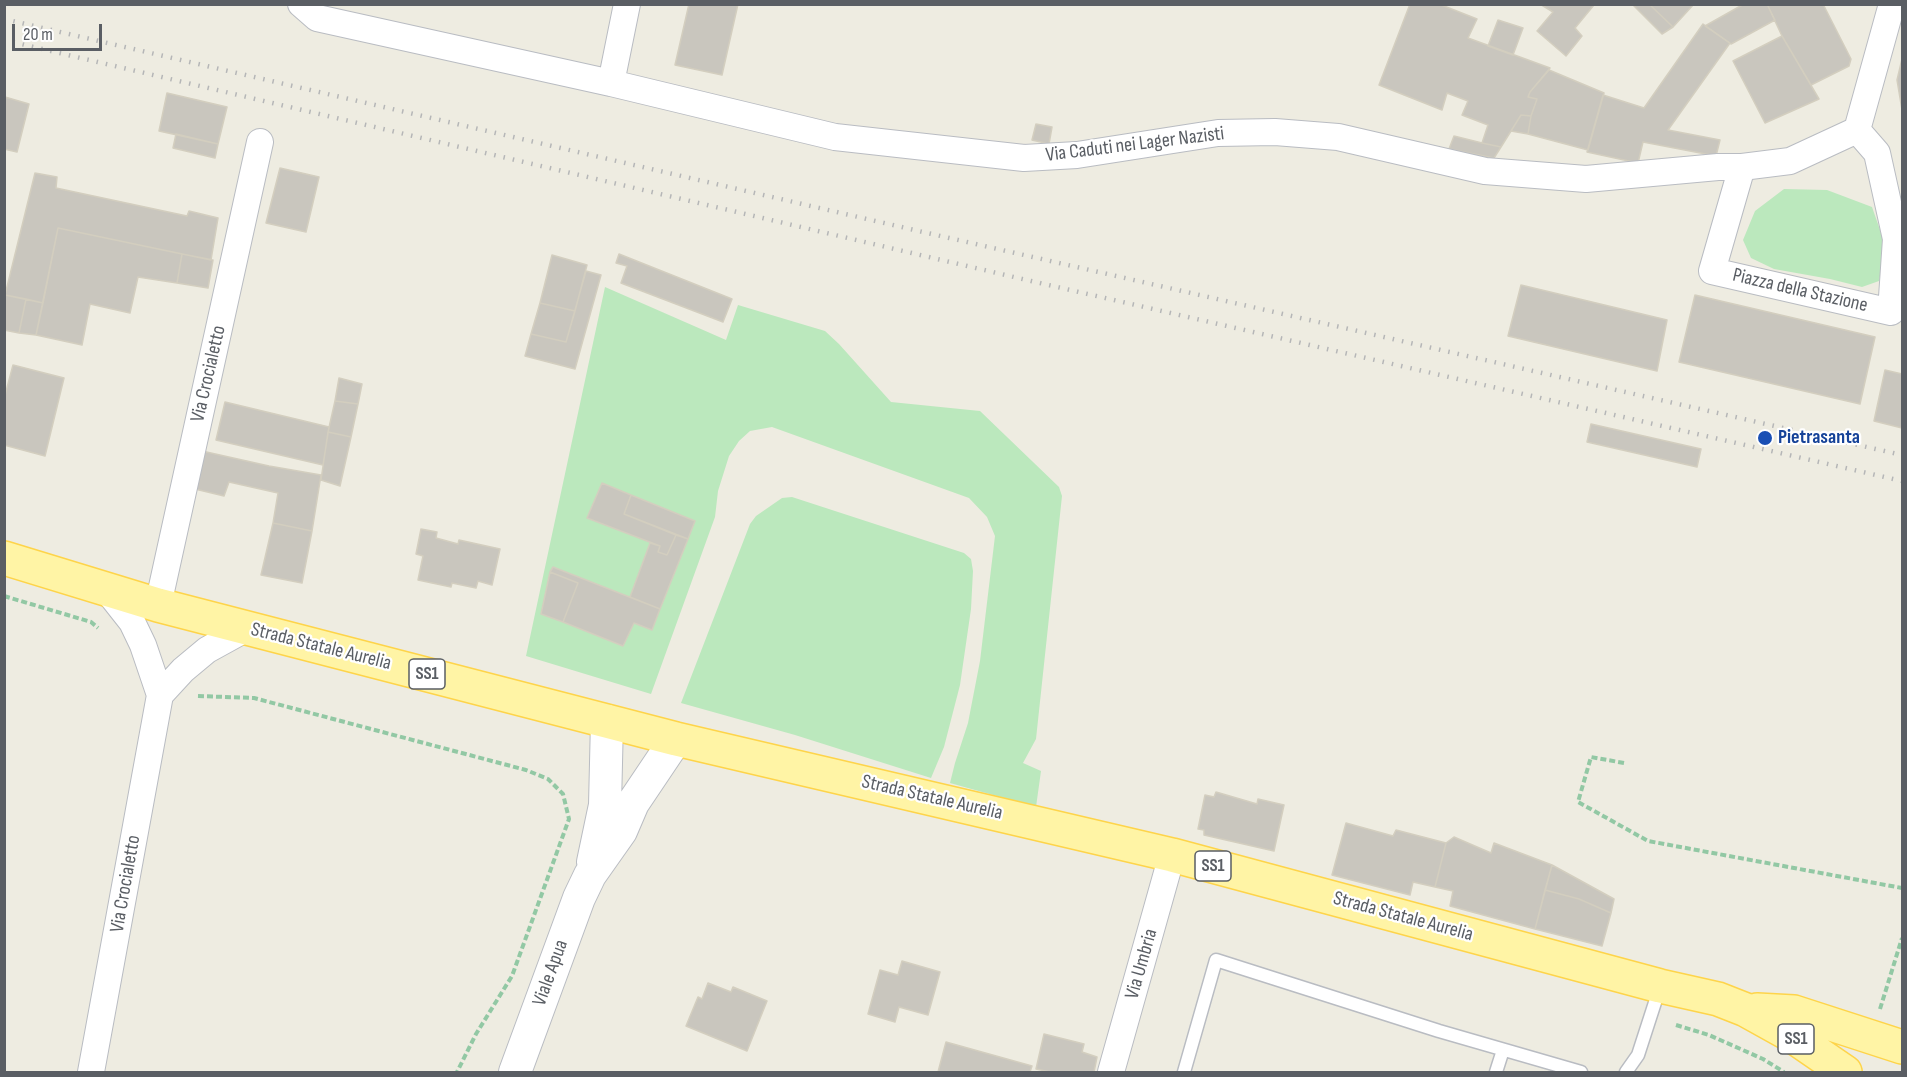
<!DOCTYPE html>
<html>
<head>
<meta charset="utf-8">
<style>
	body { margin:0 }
	#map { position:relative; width:1907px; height:1077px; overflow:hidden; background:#eeece1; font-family:"Sofia Sans Condensed",sans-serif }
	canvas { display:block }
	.frame { position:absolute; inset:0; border:6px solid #5a5e64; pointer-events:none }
	.scale { position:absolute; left:12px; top:24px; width:90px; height:27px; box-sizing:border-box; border:3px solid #5a5e64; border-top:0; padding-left:8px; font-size:18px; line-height:21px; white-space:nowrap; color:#5a5e64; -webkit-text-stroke:4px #fff; paint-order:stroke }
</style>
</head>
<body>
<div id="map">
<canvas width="1907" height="1077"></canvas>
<div class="frame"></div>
<div class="scale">20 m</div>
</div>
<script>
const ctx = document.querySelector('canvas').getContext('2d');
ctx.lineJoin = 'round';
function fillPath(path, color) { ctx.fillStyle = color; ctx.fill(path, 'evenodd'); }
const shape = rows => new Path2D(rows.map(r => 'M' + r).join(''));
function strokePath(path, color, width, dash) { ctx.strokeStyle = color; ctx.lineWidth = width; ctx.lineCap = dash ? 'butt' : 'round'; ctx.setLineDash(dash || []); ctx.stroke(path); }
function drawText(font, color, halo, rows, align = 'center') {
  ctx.font = font + ' "Sofia Sans Condensed",sans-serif'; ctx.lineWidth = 4.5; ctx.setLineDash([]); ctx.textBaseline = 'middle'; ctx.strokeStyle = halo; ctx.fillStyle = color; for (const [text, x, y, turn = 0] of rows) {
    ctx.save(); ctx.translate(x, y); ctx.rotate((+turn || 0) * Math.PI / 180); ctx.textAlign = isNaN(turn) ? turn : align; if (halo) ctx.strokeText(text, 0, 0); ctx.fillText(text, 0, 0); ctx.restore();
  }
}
const green = shape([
	[1784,189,1827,190,1872,207,1886,247,1879,281,1862,287,1830,279,1774,269,1751,258,1743,240,1755,211],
	[605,287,726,340,738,305,825,331,839,344,891,402,980,411,1059,487,1062,496,1036,739,1023,763,1041,771,1036,807,950,783,955,763,968,723,980,661,995,536,987,517,969,498,772,427,750,431,739,441,729,456,718,491,715,517,651,694,526,656],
	[792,497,964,553,971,559,973,571,971,609,960,685,944,747,931,778,795,735,681,703,750,524,756,516,782,498]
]);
const building = shape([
	[689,4,738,4,722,75,675,65,689,4],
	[1410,4,1439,4,1477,19,1468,38,1550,68,1530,92,1528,97,1537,99,1531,116,1521,115,1501,147,1482,143,1488,125,1462,115,1468,101,1447,93,1442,110,1379,85,1410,4],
	[1540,4,1594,5,1575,28,1582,36,1566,56,1537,31,1553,12,1540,4],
	[1632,4,1649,4,1673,27,1662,34,1632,4],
	[1649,4,1694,4,1673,27,1649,4],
	[1744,4,1767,4,1775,20,1731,44,1705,26,1744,4],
	[1767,4,1823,4,1851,59,1849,66,1811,85,1782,36,1767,4],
	[1498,20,1523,28,1513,55,1488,46,1498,20],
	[1703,24,1730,43,1668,130,1720,140,1716,156,1643,142,1638,163,1587,152,1603,95,1644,108,1703,24],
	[1782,36,1819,99,1765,123,1733,61,1782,36],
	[1902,59,1902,110,1897,80,1902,59],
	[1549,70,1604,93,1588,150,1528,134,1531,116,1537,99,1528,97,1530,92,1549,70],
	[167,93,227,107,218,144,159,131,167,93],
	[5,97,29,104,17,152,4,149,5,97],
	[1521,115,1531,116,1528,134,1511,131,1521,115],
	[1036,124,1052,127,1049,144,1032,140,1036,124],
	[176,134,218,144,215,158,173,148,176,134],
	[1454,136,1482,143,1501,147,1494,158,1449,149,1454,136],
	[280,168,319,177,306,232,266,223,280,168],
	[35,173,57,177,56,188,187,216,189,211,218,218,211,260,58,228,43,303,5,295,35,173],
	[58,228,182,254,177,283,138,277,130,313,90,304,82,345,36,335,58,228],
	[182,254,213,260,208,288,177,283,182,254],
	[619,254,732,299,723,322,621,283,627,266,616,263,619,254],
	[552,255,587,265,575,311,540,303,552,255],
	[586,271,601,275,575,369,525,356,531,334,566,342,586,271],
	[1521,285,1667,320,1657,371,1508,336,1521,285],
	[5,295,26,299,19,333,4,330,5,295],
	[1695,295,1875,337,1860,404,1679,362,1695,295],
	[26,299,43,303,36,335,19,333,26,299],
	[540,303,575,311,566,342,531,334,540,303],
	[13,365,64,378,45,456,4,445,4,399,13,365],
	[1885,370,1902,374,1902,428,1874,421,1885,370],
	[339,378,362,384,358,404,335,401,339,378],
	[335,401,358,404,351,437,328,432,335,401],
	[225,402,329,427,323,465,216,440,225,402],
	[1591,424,1701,449,1697,467,1587,442,1591,424],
	[328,432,351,437,340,486,321,480,328,432],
	[202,451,269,466,321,475,312,531,273,523,278,493,229,482,224,496,195,489,202,451],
	[602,483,631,495,624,514,676,535,667,555,658,552,660,546,587,518,602,483],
	[631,495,695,521,688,539,624,514,631,495],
	[273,523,312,531,302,583,261,575,273,523],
	[421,529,437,532,436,538,458,544,459,540,500,549,492,585,478,581,476,588,452,583,451,587,418,580,423,556,416,554,421,529],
	[676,535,688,539,660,609,630,597,650,543,660,546,658,552,667,555,676,535],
	[553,567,660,609,652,630,634,623,623,646,563,622,578,583,550,572,553,567],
	[550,572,578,583,563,622,541,614,550,572],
	[1216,792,1257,804,1258,799,1284,805,1274,851,1204,835,1204,830,1198,829,1205,795,1214,797,1216,792],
	[1346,823,1393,836,1396,830,1446,843,1435,887,1413,882,1410,895,1332,875,1346,823],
	[1454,837,1491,853,1494,843,1552,865,1535,929,1450,906,1453,891,1435,887,1446,843,1454,837],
	[1552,865,1614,899,1611,913,1579,899,1545,890,1552,865],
	[1545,890,1579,899,1611,913,1602,946,1535,929,1545,890],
	[902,961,940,972,928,1015,899,1007,895,1022,868,1014,880,970,898,975,902,961],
	[708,983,731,992,733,987,767,1001,747,1051,686,1026,698,997,702,999,708,983],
	[1044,1034,1084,1044,1082,1052,1097,1057,1094,1072,1050,1072,1036,1069,1044,1034],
	[946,1042,1032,1066,1030,1072,938,1072,946,1042]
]);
const path = shape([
	[4,596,91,622,98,628],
	[198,696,254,698,526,770,548,779,563,794,569,819,512,976,476,1034,457,1072],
	[1624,763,1591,757,1578,802,1648,841,1902,888],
	[1880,1009,1902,938],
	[1676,1025,1709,1035,1763,1059,1784,1072]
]);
const service = shape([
	[1184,1072,1216,960,1439,1031,1581,1072],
	[1496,1072,1503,1050],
	[1626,1072,1638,1055,1660,987]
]);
const minor = shape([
	[301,4,317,18,611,83],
	[627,4,611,83,835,137,1024,158,1077,155,1218,133,1275,132,1338,137,1485,171,1586,179,1718,167,1742,167],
	[1857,130,1877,153,1896,239,1891,312,1712,271,1742,167,1790,161,1857,130,1892,4],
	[158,605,260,142],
	[160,695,183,670,207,650,247,628],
	[91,1072,160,695,143,645,132,622,106,589],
	[1111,1072,1172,855]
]);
const tertiary = shape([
	[593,862,605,805,607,721],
	[515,1072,579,898,590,875,621,831,633,803,676,739]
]);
const primary = shape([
	[4,558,158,605,676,739,1172,855,1660,986,1718,999,1746,1010,1791,1035,1845,1072],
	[1757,1010,1794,1012,1902,1047]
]);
const rail = shape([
	[4,19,923,232,1902,455],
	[4,40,1031,281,1902,481]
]);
const markers = [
	[1765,438,8,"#1a4fb4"]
];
const shields = [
	[427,674,36],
	[1213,866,36],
	[1796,1039,36]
];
const shieldNames = [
	["SS1",427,674],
	["SS1",1213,866],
	["SS1",1796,1039]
];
const streetNames = [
	["Via Caduti nei Lager Nazisti",1135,145,-7],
	["Piazza della Stazione",1800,291,13],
	["Via Crocialetto",209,374,-77],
	["Strada Statale Aurelia",321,647,14],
	["Strada Statale Aurelia",932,798,13],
	["Via Crocialetto",126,884,-80],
	["Strada Statale Aurelia",1403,917,15],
	["Via Umbria",1142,964,-74],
	["Viale Apua",551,973,-70]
];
const transitNames = [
	["Pietrasanta",1778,438]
];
fillPath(green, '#bbe8bd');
fillPath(building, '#c9c6be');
strokePath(building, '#d3cebf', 1.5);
strokePath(service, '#b9bcc2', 15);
strokePath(minor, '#b9bcc2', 28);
strokePath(tertiary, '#b9bcc2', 34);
strokePath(primary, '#fed44a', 36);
strokePath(path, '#92c8a4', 4, [6, 3]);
strokePath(service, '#fff', 12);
strokePath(minor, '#fff', 26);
strokePath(tertiary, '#fff', 32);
strokePath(primary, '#fff4a5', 33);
strokePath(rail, '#b5b6b7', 4.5, [1.5, 8]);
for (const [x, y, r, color] of markers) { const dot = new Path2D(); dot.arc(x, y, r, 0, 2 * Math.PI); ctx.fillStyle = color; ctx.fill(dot); strokePath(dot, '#fff', 2); }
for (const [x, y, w] of shields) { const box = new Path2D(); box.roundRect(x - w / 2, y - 15, w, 30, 4.5); ctx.fillStyle = '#fff'; ctx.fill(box); strokePath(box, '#5a5e64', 1.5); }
drawText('bold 18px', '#5a5e64', null, shieldNames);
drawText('20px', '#5a5e64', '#fff', streetNames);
drawText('bold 20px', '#164399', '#fff', transitNames, 'left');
</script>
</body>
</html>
